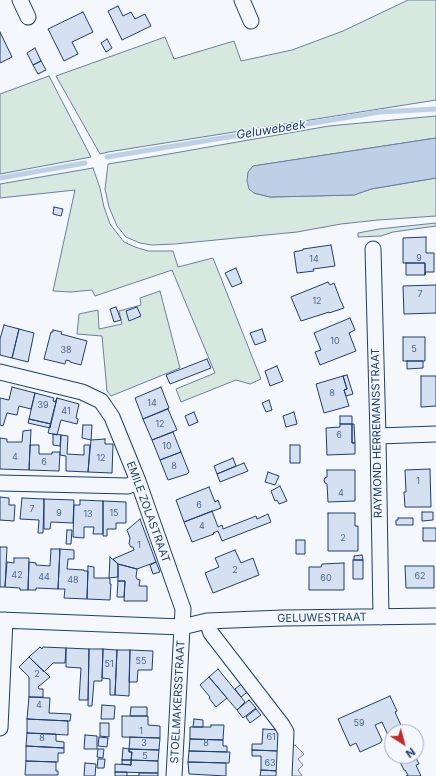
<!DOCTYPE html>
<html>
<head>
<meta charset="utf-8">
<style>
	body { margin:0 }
	#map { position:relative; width:436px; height:776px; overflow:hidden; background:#f4f7fb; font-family:Inter,sans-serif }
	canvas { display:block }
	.north { position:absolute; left:384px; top:724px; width:40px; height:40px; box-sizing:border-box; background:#f4f7fb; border:1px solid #9eadc5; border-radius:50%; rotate:144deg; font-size:11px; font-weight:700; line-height:16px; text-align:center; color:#1d3f73 }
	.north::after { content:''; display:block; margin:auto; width:14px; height:18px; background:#c62828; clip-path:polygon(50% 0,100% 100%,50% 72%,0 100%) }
</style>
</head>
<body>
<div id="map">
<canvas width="436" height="776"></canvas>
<div class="north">N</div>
</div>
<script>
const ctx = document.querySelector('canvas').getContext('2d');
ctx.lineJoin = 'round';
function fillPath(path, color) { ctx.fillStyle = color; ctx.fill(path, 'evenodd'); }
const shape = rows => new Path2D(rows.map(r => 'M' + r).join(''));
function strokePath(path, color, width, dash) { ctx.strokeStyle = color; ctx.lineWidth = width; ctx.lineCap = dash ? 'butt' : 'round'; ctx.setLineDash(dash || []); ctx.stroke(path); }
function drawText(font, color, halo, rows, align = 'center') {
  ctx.font = font + ' Inter,sans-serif'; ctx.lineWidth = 3; ctx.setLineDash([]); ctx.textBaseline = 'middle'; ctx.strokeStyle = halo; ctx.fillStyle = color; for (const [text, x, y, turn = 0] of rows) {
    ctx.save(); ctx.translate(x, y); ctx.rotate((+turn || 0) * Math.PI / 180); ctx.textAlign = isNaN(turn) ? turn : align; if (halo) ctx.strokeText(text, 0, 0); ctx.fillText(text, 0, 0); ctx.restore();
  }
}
const green = shape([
	[408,0,436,0,436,100,108,152,100,154,56,76,165,37,174,59,234,41,241,61,292,50,343,31,408,0],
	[49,76,91,157,0,174,0,94,49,76],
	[436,116,436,138,254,166,254,193,270,197,354,195,371,189,436,178,436,216,378,220,341,224,297,232,175,244,152,245,140,243,126,237,117,226,109,207,105,189,108,164,163,155,329,126,436,116],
	[93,168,100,188,104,207,110,224,124,242,135,247,148,251,173,251,178,267,213,258,261,379,250,384,236,380,181,402,176,389,215,373,172,270,95,296,92,290,71,292,53,291,75,190,0,198,0,184,93,168],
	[436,223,436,226,393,232,381,236,358,237,358,233,379,229,436,223],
	[160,291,180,368,111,396,107,391,102,336,77,334,79,314,98,310,99,329,122,324,119,311,141,305,140,298,160,291]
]);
const parking = shape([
	[295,745,304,754,298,759,303,765,298,770,302,776,289,776,291,749,295,745]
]);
const water = shape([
	[436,138,436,178,371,189,354,195,270,197,254,193,249,189,247,181,248,172,253,166,436,138]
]);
const stream = shape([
	[107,157,380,112,436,109],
	[0,178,85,163]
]);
const building = shape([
	[118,6,123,16,131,12,135,19,145,14,151,26,122,40,108,11,118,6],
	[83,12,93,32,72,42,78,54,64,61,48,29,83,12],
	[0,32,12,57,0,63,0,32],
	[107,39,112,48,106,52,101,43,107,39],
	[35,48,41,61,33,65,27,53,35,48],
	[41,61,46,70,38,74,33,65,41,61],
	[54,207,63,209,61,216,53,214,54,207],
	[426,237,426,253,434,253,434,272,425,272,425,275,425,263,403,263,403,238,426,237],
	[331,245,335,266,313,269,314,271,297,273,294,252,303,250,303,249,331,245],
	[406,263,425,263,425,275,406,275,406,263],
	[236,268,242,283,232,287,225,273,236,268],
	[328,282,330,285,334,283,340,299,344,308,329,313,329,312,301,321,291,297,328,282],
	[436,285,436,313,404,314,403,286,436,285],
	[116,307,121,320,114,322,110,309,116,307],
	[137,307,141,316,129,321,126,311,137,307],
	[350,318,355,330,349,333,356,351,320,365,315,352,321,350,314,333,350,318],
	[4,325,19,329,12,358,0,355,0,339,4,325],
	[19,329,34,333,28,362,12,358,19,329],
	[262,329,266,341,255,345,250,333,262,329],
	[53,330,62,332,61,334,87,341,81,365,70,362,70,361,66,360,65,364,44,359,51,332,53,332,53,330],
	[403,337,425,337,425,361,403,361,403,337],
	[207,359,211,368,170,384,166,375,207,359],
	[407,361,423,361,423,368,407,369,407,361],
	[277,366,283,381,270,386,265,371,277,366],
	[347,375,353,394,346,396,344,390,347,389,343,376,347,375],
	[343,376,347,389,344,390,349,406,324,413,316,384,343,376],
	[421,376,436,376,436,406,421,407,421,376],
	[12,387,35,393,31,409,19,406,17,415,7,413,3,426,0,425,0,398,9,400,12,387],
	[161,387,169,408,143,419,135,398,161,387],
	[35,393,54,398,53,401,55,402,57,398,51,424,29,419,35,393],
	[57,398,79,404,76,418,78,419,77,424,61,420,57,435,48,433,57,398],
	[269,400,272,410,266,412,262,403,269,400],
	[168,409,177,430,152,440,143,419,168,409],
	[194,412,198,422,189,426,185,416,194,412],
	[294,412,297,424,286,427,283,416,294,412],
	[340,416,352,416,352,424,340,424,340,416],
	[29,419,51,424,50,428,28,423,29,419],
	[340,424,352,424,352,443,355,443,355,454,327,455,326,428,340,427,340,424],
	[352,424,354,424,355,443,352,443,352,424],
	[83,425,92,425,91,440,82,438,83,425],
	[31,430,29,470,0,469,0,438,7,439,7,442,22,442,23,431,31,430],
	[173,432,181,452,160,460,152,440,173,432],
	[53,434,61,435,60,446,53,445,53,434],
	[61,435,68,436,67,454,84,455,84,445,90,445,88,472,66,471,66,456,60,455,61,435],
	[105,439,105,444,113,444,112,473,88,472,91,440,105,439],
	[30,445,39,445,39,454,52,454,52,452,60,452,59,471,29,470,30,445],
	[290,445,300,445,300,463,290,463,290,445],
	[181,452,189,472,187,474,168,480,160,460,181,452],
	[233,458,236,466,217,474,214,466,233,458],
	[244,463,248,471,220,482,217,474,244,463],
	[430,469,431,507,405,507,404,492,406,492,405,470,430,469],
	[327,470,355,470,355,501,328,502,327,484,325,483,324,480,325,478,327,477,327,470],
	[268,472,279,476,275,485,265,482,268,472],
	[280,486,287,501,279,504,277,500,275,501,271,491,280,486],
	[209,487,215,502,218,500,221,508,184,522,176,500,209,487],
	[0,497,9,498,9,505,15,505,14,521,0,520,0,497],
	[22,498,44,499,43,533,38,533,39,520,20,519,22,498],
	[44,499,74,500,73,523,51,522,50,529,44,529,44,499],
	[80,500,103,501,103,534,93,534,94,527,84,527,84,538,73,537,74,505,80,505,80,500],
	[103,501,126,502,126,523,116,523,116,529,107,529,107,536,103,536,103,501],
	[212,511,218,527,222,525,223,529,256,516,257,519,268,514,271,522,222,541,218,531,213,533,214,534,192,542,184,522,212,511],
	[422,512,433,512,433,520,422,521,422,512],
	[328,513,355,513,355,526,358,526,358,551,328,551,328,513],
	[398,518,413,518,413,525,396,525,396,520,398,520,398,518],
	[140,519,156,562,137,569,118,564,113,559,134,550,133,547,131,547,129,544,130,538,127,530,140,519],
	[423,528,436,528,436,541,423,541,423,528],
	[67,530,72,530,71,544,66,544,67,530],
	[296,540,305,540,305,554,296,554,296,540],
	[0,547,7,547,5,587,0,587,0,547],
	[51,549,60,549,58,589,36,588,36,590,28,590,29,562,36,563,36,565,50,566,51,549],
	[60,549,74,550,74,559,68,559,67,569,84,570,84,571,88,571,87,599,64,598,65,589,58,589,60,549],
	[235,550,241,563,253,558,259,575,213,593,205,573,219,567,215,558,235,550],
	[362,555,363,560,354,560,354,556,362,555],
	[110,557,118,564,118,577,109,578,110,557],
	[14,558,29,558,28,590,20,590,20,588,5,587,7,562,14,563,14,558],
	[353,560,363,560,363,579,353,579,353,560],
	[156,562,160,572,153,574,150,565,156,562],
	[344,563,344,590,309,590,309,567,321,567,322,564,344,563],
	[118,564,137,569,136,577,137,579,140,580,139,586,147,586,147,601,124,601,125,581,118,581,118,564],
	[88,566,94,567,94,578,109,578,110,579,110,584,111,584,110,600,87,599,88,566],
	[405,566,434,566,434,588,406,588,405,566],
	[118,581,125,581,124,597,117,597,118,581],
	[40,647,42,649,43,647,66,648,65,663,53,663,44,672,29,657,40,647],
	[66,648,89,649,88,700,79,700,81,668,66,667,66,648],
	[89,649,103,649,102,681,94,681,92,706,88,706,89,649],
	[103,649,117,650,115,695,110,695,110,679,102,678,103,649],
	[117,650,130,650,129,696,115,695,117,650],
	[130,650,153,651,152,670,138,670,137,682,129,682,130,650],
	[29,657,50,677,38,687,39,689,43,689,43,697,29,697,29,677,19,667,29,657],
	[218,669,245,702,237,710,209,677,218,669],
	[209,677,227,698,216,707,209,698,210,697,200,685,209,677],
	[244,682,250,690,241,697,235,689,244,682],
	[390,696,397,711,395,712,404,732,406,731,407,732,392,732,392,744,382,722,375,725,382,740,380,743,360,752,356,743,350,746,338,719,390,696],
	[29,697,50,698,49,713,71,714,70,721,27,719,29,697],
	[249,700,256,708,243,718,237,710,249,700],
	[102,705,115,706,114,719,101,719,102,705],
	[131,707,147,707,147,716,130,716,131,707],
	[256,709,261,715,250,723,246,717,256,709],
	[122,716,148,716,148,725,160,726,160,738,122,737,122,716],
	[27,719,68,721,68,735,27,733,27,719],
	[194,719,203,720,203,727,193,727,194,719],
	[100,723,109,723,109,737,100,736,100,723],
	[211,725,224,725,223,740,190,739,190,727,211,727,211,725],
	[263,729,280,730,279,751,252,750,252,744,262,744,263,729],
	[27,733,56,734,56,741,64,742,64,748,26,746,27,733],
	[85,735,97,736,97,749,84,749,85,735],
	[99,737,108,738,107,747,98,746,99,737],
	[130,737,160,738,159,750,129,749,130,737],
	[190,739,223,740,223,746,227,746,227,752,189,751,190,739],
	[26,746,64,748,64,753,58,753,58,762,26,761,26,746],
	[123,748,129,749,129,752,132,752,131,760,122,760,123,748],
	[98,749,104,749,103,758,97,757,98,749],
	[129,749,159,750,158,761,131,760,132,752,129,752,129,749],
	[252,750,279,751,278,771,261,770,261,756,252,756,252,750],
	[189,751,230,752,229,763,188,762,189,751],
	[397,756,415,756,419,764,416,765,421,776,406,776,408,775,405,770,404,770,397,756],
	[98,759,105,759,104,768,97,768,98,759],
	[122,760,131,760,131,765,122,764,122,760],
	[131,760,158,761,158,773,115,772,115,764,131,765,131,760],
	[26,761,56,762,56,771,58,771,58,775,25,775,26,761],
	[188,762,226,763,226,776,189,774,188,762],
	[85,763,96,764,95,776,84,776,85,763],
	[261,770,278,771,278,776,260,776,261,770],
	[115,772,127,772,127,776,139,776,139,773,158,773,158,776,115,776,115,772]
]);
const minor = shape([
	[20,0,28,17],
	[242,0,251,21],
	[373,249,378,436,381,617],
	[0,372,82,392,101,401,112,417,138,481,183,609,174,776],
	[378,436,436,434],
	[0,483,128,486,138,481],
	[0,620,182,627,207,621,283,618,436,616],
	[207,621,211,633,282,725,286,732,284,776],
	[0,728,5,620]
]);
const numberNames = [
	["9",419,258],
	["14",314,259],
	["7",420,294],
	["12",317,301],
	["10",335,341],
	["5",414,349],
	["38",66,350],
	["8",332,393],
	["14",152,403],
	["39",43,405],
	["41",66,411],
	["12",160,424],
	["6",339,435],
	["10",167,446],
	["4",15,457],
	["12",101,458],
	["6",44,462],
	["8",174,466],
	["1",418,481],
	["4",341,493],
	["6",199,505],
	["7",32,509],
	["9",59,513],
	["15",114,513],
	["13",88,514],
	["4",202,526],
	["2",343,538],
	["1",139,545],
	["2",235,570],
	["42",17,575],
	["62",420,576],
	["44",44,577],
	["60",326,578],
	["48",73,580],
	["55",141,661],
	["51",109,664],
	["2",37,674],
	["4",39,705],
	["59",359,723],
	["1",141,731],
	["61",271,737],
	["8",42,738],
	["3",144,743],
	["8",206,743],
	["5",145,756],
	["63",270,763]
];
const streetNames = [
	["RAYMOND HERREMANSSTRAAT",377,433,-91],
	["EMILE ZOLASTRAAT",148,512,70],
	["GELUWESTRAAT",322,618,-1],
	["STOELMAKERSSTRAAT",178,702,-87]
];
const waterNames = [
	["Geluwebeek",271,130,-9]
];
fillPath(green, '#d7e8df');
strokePath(green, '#687fa3', 1);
fillPath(parking, '#e3e8f0');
strokePath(parking, '#687fa3', 1);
fillPath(water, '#bed0e5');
strokePath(water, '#687fa3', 1);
strokePath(stream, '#bed0e5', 5);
fillPath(building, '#d5e0f0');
strokePath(building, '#1d3f73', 1);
strokePath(minor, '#1d3f73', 17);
strokePath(minor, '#f4f7fb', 15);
drawText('9px', '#4b6792', null, numberNames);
drawText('11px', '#1d3f73', '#f4f7fb', streetNames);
drawText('italic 12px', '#1d3f73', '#f4f7fb', waterNames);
</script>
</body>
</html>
